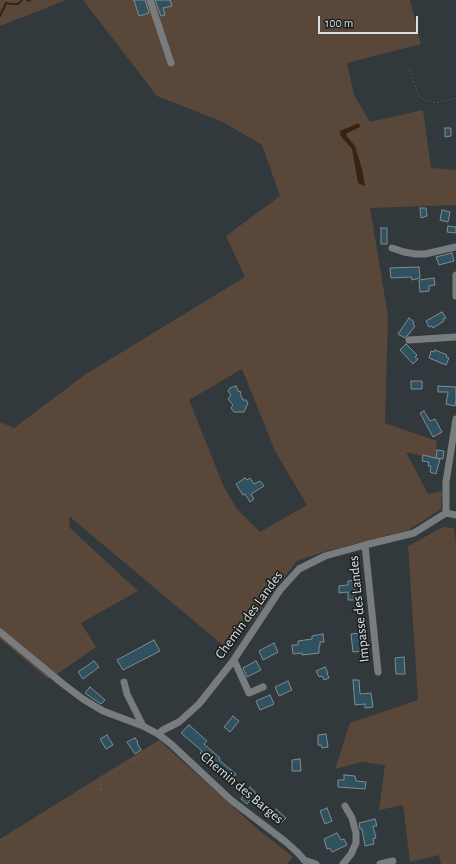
<!DOCTYPE html>
<html>
<head>
<meta charset="utf-8">
<style>
	body { margin:0 }
	#map { position:relative; width:456px; height:864px; overflow:hidden; background:#31393d; font-family:"Alegreya Sans",sans-serif }
	canvas { display:block }
	.scale { position:absolute; left:318px; top:16px; width:100px; height:18px; box-sizing:border-box; border:2px solid #dadfe1; border-top:0; padding-left:5px; font-size:12px; line-height:14px; white-space:nowrap; color:#dadfe1; -webkit-text-stroke:3px #1c2021; paint-order:stroke }
</style>
</head>
<body>
<div id="map">
<canvas width="456" height="864"></canvas>
<div class="scale">100 m</div>
</div>
<script>
const ctx = document.querySelector('canvas').getContext('2d');
ctx.lineJoin = 'round';
function fillPath(path, color) { ctx.fillStyle = color; ctx.fill(path, 'evenodd'); }
const shape = rows => new Path2D(rows.map(r => 'M' + r).join(''));
function strokePath(path, color, width, dash) { ctx.strokeStyle = color; ctx.lineWidth = width; ctx.lineCap = dash ? 'butt' : 'round'; ctx.setLineDash(dash || []); ctx.stroke(path); }
function drawText(font, color, halo, rows, align = 'center') {
  ctx.font = font + ' "Alegreya Sans",sans-serif'; ctx.lineWidth = 3.5; ctx.setLineDash([]); ctx.textBaseline = 'middle'; ctx.strokeStyle = halo; ctx.fillStyle = color; for (const [text, x, y, turn = 0] of rows) {
    ctx.save(); ctx.translate(x, y); ctx.rotate((+turn || 0) * Math.PI / 180); ctx.textAlign = isNaN(turn) ? turn : align; if (halo) ctx.strokeText(text, 0, 0); ctx.fillText(text, 0, 0); ctx.restore();
  }
}
const green = shape([
	[0,0,66,0,0,26],
	[83,0,410,0,421,44,347,63,354,95,370,122,423,110,431,168,456,170,456,205,370,208,388,316,385,423,437,441,435,459,406,452,428,494,442,491,441,509,423,521,408,530,320,553,297,561,283,579,251,624,244,621,225,647,69,516,70,528,138,591,81,623,96,647,57,674,48,679,0,639,0,422,14,428,86,374,245,277,226,236,280,196,262,145,223,122,157,96],
	[242,369,275,451,307,505,260,532,237,509,223,485,189,400],
	[443,527,454,528,456,544,456,864,441,864,439,855,410,862,403,805,379,810,385,765,361,762,335,769,350,723,418,700,408,546],
	[159,740,260,831,293,857,287,864,0,864,0,839]
]);
const water = shape([
	[359,123,360,127,347,133,346,135,355,146,362,169,365,186,358,183,352,149,340,135,340,131]
]);
const stream = shape([
	[27,0,28,1,30,0],
	[0,16,6,3,11,4,18,4,22,0]
]);
const building = shape([
	[134,0,145,0,149,13,139,16,134,0],
	[155,0,170,0,172,6,163,8,165,15,161,16,155,0],
	[445,128,451,128,451,136,445,137,445,128],
	[420,208,426,208,427,216,421,218,420,208],
	[442,210,450,212,448,222,440,220,442,210],
	[448,226,456,227,456,233,447,232,448,226],
	[381,228,387,228,387,244,381,244,381,228],
	[452,253,454,261,439,265,436,257,452,253],
	[419,267,420,278,412,280,411,277,391,278,390,268,419,267],
	[434,278,435,285,429,286,429,291,420,292,419,280,434,278],
	[442,312,446,318,443,319,444,321,433,328,432,326,429,327,426,321,442,312],
	[409,318,414,322,413,324,415,326,408,335,405,338,398,334,409,318],
	[406,344,417,355,415,357,418,359,413,364,400,350,406,344],
	[435,350,447,355,446,357,449,358,446,365,429,358,431,351,434,352,435,350],
	[411,381,422,381,422,389,411,389,411,381],
	[236,386,238,391,241,392,240,394,243,400,246,400,248,403,244,412,234,412,231,408,233,405,228,399,231,395,228,391,230,388,236,386],
	[438,386,456,387,456,399,455,406,446,404,448,392,438,392,438,386],
	[424,411,430,421,435,419,442,432,433,437,420,413,424,411],
	[437,450,444,451,443,459,436,458,437,450],
	[423,455,440,459,436,474,430,472,431,466,428,466,429,462,422,461,423,455],
	[245,478,247,480,250,478,254,484,260,481,264,486,251,494,254,499,250,502,245,494,243,495,236,484,245,478],
	[356,580,357,588,355,588,356,600,348,600,348,592,339,593,339,586,348,585,348,581,356,580],
	[361,633,362,651,353,652,351,634,361,633],
	[323,634,324,642,320,642,320,646,319,646,319,653,302,655,302,653,293,654,292,645,298,645,298,641,312,639,312,636,323,634],
	[154,640,160,651,123,670,117,660,154,640],
	[274,643,278,652,263,660,259,651,274,643],
	[404,657,405,674,396,674,395,658,404,657],
	[94,661,99,667,83,679,78,672,94,661],
	[256,661,261,670,247,677,243,668,256,661],
	[325,667,328,673,327,673,329,678,324,680,322,676,319,677,316,671,325,667],
	[353,680,359,680,360,694,371,693,373,707,365,708,365,704,355,705,353,680],
	[288,681,292,690,279,696,275,687,288,681],
	[90,687,105,700,101,704,92,698,85,693,90,687],
	[270,695,274,704,260,710,256,701,270,695],
	[233,716,239,721,230,732,224,727,233,716],
	[189,725,207,741,204,744,220,758,219,760,236,774,232,779,214,765,213,766,206,760,206,759,200,753,202,751,181,733,189,725],
	[326,734,328,747,322,748,321,745,318,745,318,735,326,734],
	[107,735,113,745,106,749,100,739,107,735],
	[135,738,138,742,137,743,141,750,135,754,127,742,135,738],
	[300,759,301,771,292,771,292,760,300,759],
	[344,775,355,776,356,781,366,782,365,789,338,787,338,780,344,780,344,775],
	[250,787,255,792,255,793,273,812,276,809,286,818,280,824,263,810,261,811,250,800,247,804,241,799,250,787],
	[327,808,332,821,325,824,320,811,327,808],
	[375,819,377,826,373,826,376,838,373,839,374,844,365,846,362,829,360,829,359,823,375,819],
	[337,833,341,840,344,839,347,845,332,852,330,848,327,849,324,839,337,833]
]);
const path = shape([
	[409,70,419,96,423,99,428,101,435,103,456,98],
	[101,789,101,782,103,779,159,743]
]);
const minor = shape([
	[150,0,171,63],
	[392,248,404,252,415,254,425,254,456,247],
	[456,275,456,296],
	[409,340,456,337],
	[446,513,446,482,456,419],
	[446,513,456,515],
	[365,545,378,672],
	[0,632,63,684,83,699,103,711,143,726,158,734,171,744,231,800,286,842,298,853,308,864],
	[234,660,249,693,263,687],
	[124,682,127,694,143,726],
	[158,734,163,730,179,722,199,704,233,661,280,590,299,569,325,556,365,545,414,533,446,513],
	[304,860,316,864],
	[343,864,351,854,356,843,356,833,352,818,345,806],
	[380,864,393,861]
]);
const streetNames = [
	["Impasse des Landes",359,609,-96],
	["Chemin des Landes",249,615,-54],
	["Chemin des Barges",242,788,40]
];
fillPath(green, '#59473a');
fillPath(water, '#392210');
strokePath(stream, '#392210', 2);
fillPath(building, '#305260');
strokePath(building, '#828b90', 1);
strokePath(path, '#697073', 1, [1, 3]);
strokePath(minor, '#787c7e', 7);
drawText('14px', '#dadfe1', '#1c2021', streetNames);
</script>
</body>
</html>
